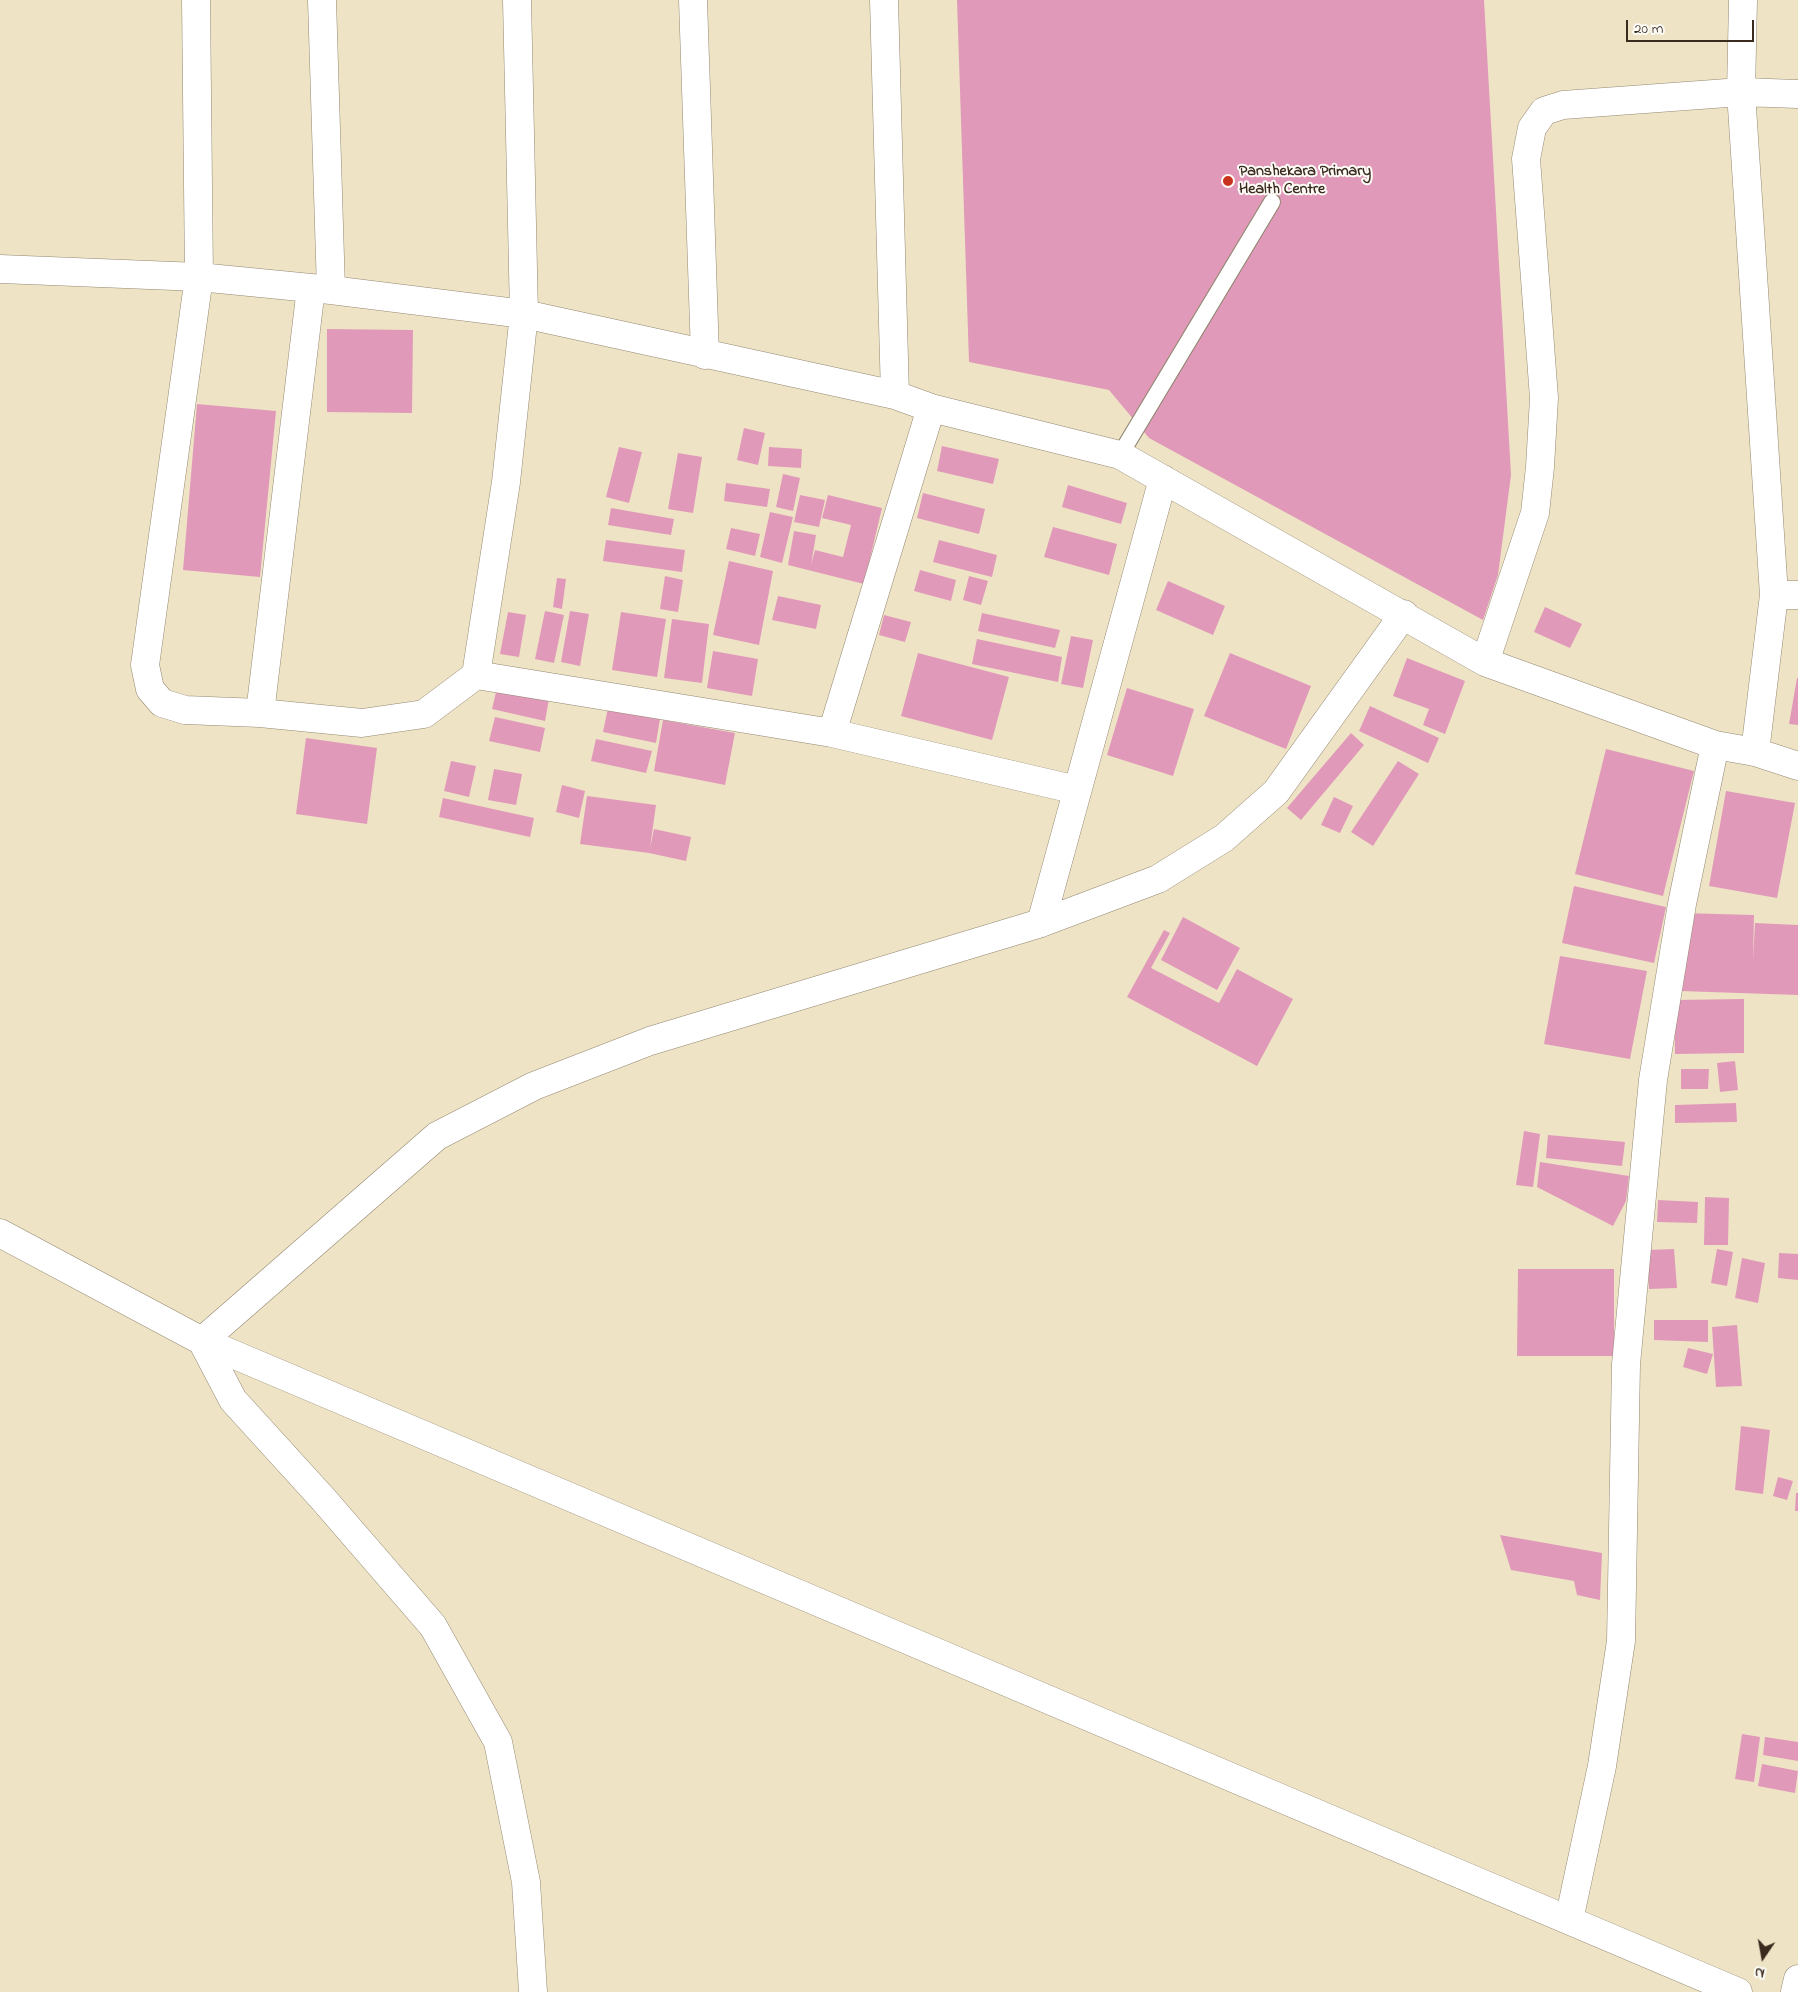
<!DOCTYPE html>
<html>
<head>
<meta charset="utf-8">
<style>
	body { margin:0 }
	#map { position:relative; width:1798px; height:1992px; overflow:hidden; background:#eee4c5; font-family:"Indie Flower",sans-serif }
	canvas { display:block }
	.north { position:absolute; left:1738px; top:1932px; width:50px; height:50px; -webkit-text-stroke:4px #fdfcf7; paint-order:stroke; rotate:192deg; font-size:14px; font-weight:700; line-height:20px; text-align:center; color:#3b2a1e }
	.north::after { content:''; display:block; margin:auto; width:18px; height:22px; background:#3b2a1e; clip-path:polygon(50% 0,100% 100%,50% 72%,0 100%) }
	.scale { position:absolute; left:1626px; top:20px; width:128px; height:22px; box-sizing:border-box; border:2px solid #3b2a1e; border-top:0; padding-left:6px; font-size:15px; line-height:18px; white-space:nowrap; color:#3b2a1e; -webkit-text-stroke:4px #fdfcf7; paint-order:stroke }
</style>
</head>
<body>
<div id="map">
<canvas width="1798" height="1992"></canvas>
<div class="north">N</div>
<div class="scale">20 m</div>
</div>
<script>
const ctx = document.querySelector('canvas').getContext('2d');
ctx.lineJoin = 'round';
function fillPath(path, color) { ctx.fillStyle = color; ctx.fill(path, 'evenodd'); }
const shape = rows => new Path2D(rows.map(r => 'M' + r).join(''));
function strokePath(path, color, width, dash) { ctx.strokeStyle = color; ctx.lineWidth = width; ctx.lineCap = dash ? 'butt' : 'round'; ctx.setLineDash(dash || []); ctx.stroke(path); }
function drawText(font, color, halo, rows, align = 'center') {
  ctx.font = font + ' "Indie Flower",sans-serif'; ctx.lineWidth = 4; ctx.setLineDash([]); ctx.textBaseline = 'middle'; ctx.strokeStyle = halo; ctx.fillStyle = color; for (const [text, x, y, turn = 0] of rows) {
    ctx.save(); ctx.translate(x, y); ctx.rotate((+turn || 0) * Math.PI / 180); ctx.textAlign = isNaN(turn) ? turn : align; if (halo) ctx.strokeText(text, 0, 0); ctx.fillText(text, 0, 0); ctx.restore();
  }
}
const building = shape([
	[957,0,1484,0,1511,475,1498,575,1483,620,1149,438,1109,390,969,362],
	[327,329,413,330,412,413,327,412],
	[197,404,276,411,260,577,183,570],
	[744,428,765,433,758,465,737,460],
	[942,446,999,459,993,484,937,471],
	[619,447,642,452,629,503,606,497],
	[769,447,802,449,801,468,768,466],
	[678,453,702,457,693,513,668,509],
	[783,474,800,478,793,511,776,507],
	[726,483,770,489,767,507,724,501],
	[1068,485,1127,503,1121,524,1062,507],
	[923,493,985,509,979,534,917,518],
	[800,495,825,500,819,527,794,522],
	[828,495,882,508,864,584,788,565,794,531,816,535,811,565,815,550,843,557,851,525,822,518],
	[611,508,674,519,671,535,608,525],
	[770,512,793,517,782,563,760,557],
	[1053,527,1117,544,1109,575,1044,557],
	[731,528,760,534,755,556,726,549],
	[606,540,685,550,682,572,603,561],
	[939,540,997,555,992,577,933,562],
	[729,561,773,571,759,645,713,635],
	[920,570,956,580,951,601,914,591],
	[665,576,683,580,678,612,660,609],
	[969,576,988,581,981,605,963,600],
	[557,578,566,579,562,609,553,607],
	[1168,581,1225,606,1213,635,1156,610],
	[778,596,821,605,816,629,772,620],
	[1545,607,1582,624,1570,648,1534,632],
	[545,611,564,615,554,663,535,659],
	[570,611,589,614,580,666,561,662],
	[508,612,526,615,519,657,500,654],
	[621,612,666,619,657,677,612,670],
	[982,613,1060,630,1055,648,978,631],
	[884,615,911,622,905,642,879,635],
	[672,619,709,624,702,683,664,678],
	[1071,636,1093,640,1083,688,1061,684],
	[977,639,1062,657,1058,682,972,664],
	[713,651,758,659,752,696,707,688],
	[918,653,1009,677,992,740,901,716],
	[1230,653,1311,686,1286,749,1204,716],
	[1407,658,1465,681,1445,734,1423,725,1429,709,1393,696],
	[1797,678,1798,678,1798,725,1789,724],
	[497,688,549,699,545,721,492,709],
	[1127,688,1194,709,1173,776,1107,755],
	[1370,706,1439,738,1428,763,1359,731],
	[608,708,660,719,656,743,603,732],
	[495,717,545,728,540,752,489,741],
	[663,720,735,733,725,785,654,771],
	[1351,733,1364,745,1301,820,1287,808],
	[306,738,377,748,367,824,296,814],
	[596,739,652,751,646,773,591,761],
	[1606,749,1694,771,1663,896,1575,874],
	[451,761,476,766,469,797,444,791],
	[1398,761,1419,774,1373,846,1351,832],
	[494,769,522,774,516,805,488,800],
	[562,785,585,791,579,818,556,812],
	[1726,791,1795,803,1777,898,1709,886],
	[587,796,656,805,650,848,654,829,691,837,686,861,649,853,580,844],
	[1334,797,1353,806,1340,833,1321,825],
	[443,798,534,818,530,837,439,817],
	[1574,886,1666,907,1654,963,1562,943],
	[1682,913,1754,915,1753,960,1755,923,1798,925,1798,995,1680,991],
	[1183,917,1240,948,1217,990,1161,960],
	[1164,930,1170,933,1151,968,1219,1003,1237,969,1293,999,1257,1066,1127,997],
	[1560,956,1647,971,1630,1059,1544,1044],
	[1744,999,1744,1053,1675,1054,1674,1000],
	[1735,1061,1738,1090,1720,1092,1717,1063],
	[1681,1069,1709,1069,1708,1089,1681,1089],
	[1736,1103,1737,1122,1675,1123,1675,1105],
	[1524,1131,1540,1134,1533,1187,1516,1185],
	[1548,1135,1625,1142,1622,1166,1546,1158],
	[1540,1162,1629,1176,1626,1201,1613,1226,1537,1187],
	[1705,1197,1729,1198,1728,1245,1704,1245],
	[1658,1200,1698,1202,1697,1223,1657,1222],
	[1674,1249,1677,1288,1649,1289,1647,1250],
	[1717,1249,1733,1252,1727,1286,1711,1283],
	[1779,1253,1798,1254,1798,1280,1778,1278],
	[1742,1258,1765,1263,1758,1303,1735,1298],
	[1518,1269,1614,1269,1614,1356,1517,1356],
	[1654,1320,1708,1320,1708,1342,1654,1340],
	[1737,1325,1742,1386,1716,1387,1712,1327],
	[1688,1348,1713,1354,1707,1374,1683,1367],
	[1741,1426,1770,1430,1763,1494,1735,1490],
	[1778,1477,1793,1481,1787,1500,1773,1496],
	[1796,1493,1798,1493,1798,1511,1795,1511],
	[1500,1535,1602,1553,1600,1600,1577,1595,1574,1581,1511,1570],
	[1742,1734,1760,1737,1754,1782,1735,1779],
	[1765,1737,1798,1742,1798,1761,1763,1755],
	[1762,1764,1798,1771,1795,1793,1758,1786]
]);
const service = shape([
	[1120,455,1272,202]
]);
const minor = shape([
	[196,0,199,277,145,665,150,689,162,703,185,710,260,713,362,723,424,714,476,675,506,482,524,314,517,0],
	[322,0,331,290],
	[693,0,705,355],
	[884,0,895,395],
	[1743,0,1741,92,1774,595,1755,752],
	[0,269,199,277,331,290,524,314,895,395,931,408,1120,455,1485,662,1715,745,1755,752,1798,766],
	[1774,595,1798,595],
	[1485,662,1535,513,1540,467,1544,398,1526,159,1532,128,1544,111,1563,105,1741,92,1798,94],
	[476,675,832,733,1077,790],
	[260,713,311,288],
	[832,733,931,408],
	[1041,923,1163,479],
	[0,1233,202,1341,1738,1992],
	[1569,1920,1602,1766,1621,1641,1626,1364,1653,1080,1682,904,1715,745],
	[533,1992,526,1882,498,1742,433,1626,324,1500,233,1400,202,1341,437,1136,534,1086,650,1041,1041,923,1158,879,1224,838,1276,792,1404,614],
	[1795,1992,1798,1979]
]);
const markers = [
	[1228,181,6,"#c8321e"]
];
const poiNames = [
	["Panshekara Primary",1239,172],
	["Health Centre",1239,190]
];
fillPath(building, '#e199ba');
strokePath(service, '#948772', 18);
strokePath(minor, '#948772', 29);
strokePath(service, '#fff', 16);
strokePath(minor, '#fff', 28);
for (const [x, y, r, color] of markers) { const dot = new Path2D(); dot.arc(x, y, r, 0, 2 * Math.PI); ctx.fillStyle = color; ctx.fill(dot); strokePath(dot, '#fdfcf7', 2); }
drawText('bold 16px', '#3b2a1e', '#fdfcf7', poiNames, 'left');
</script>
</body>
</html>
